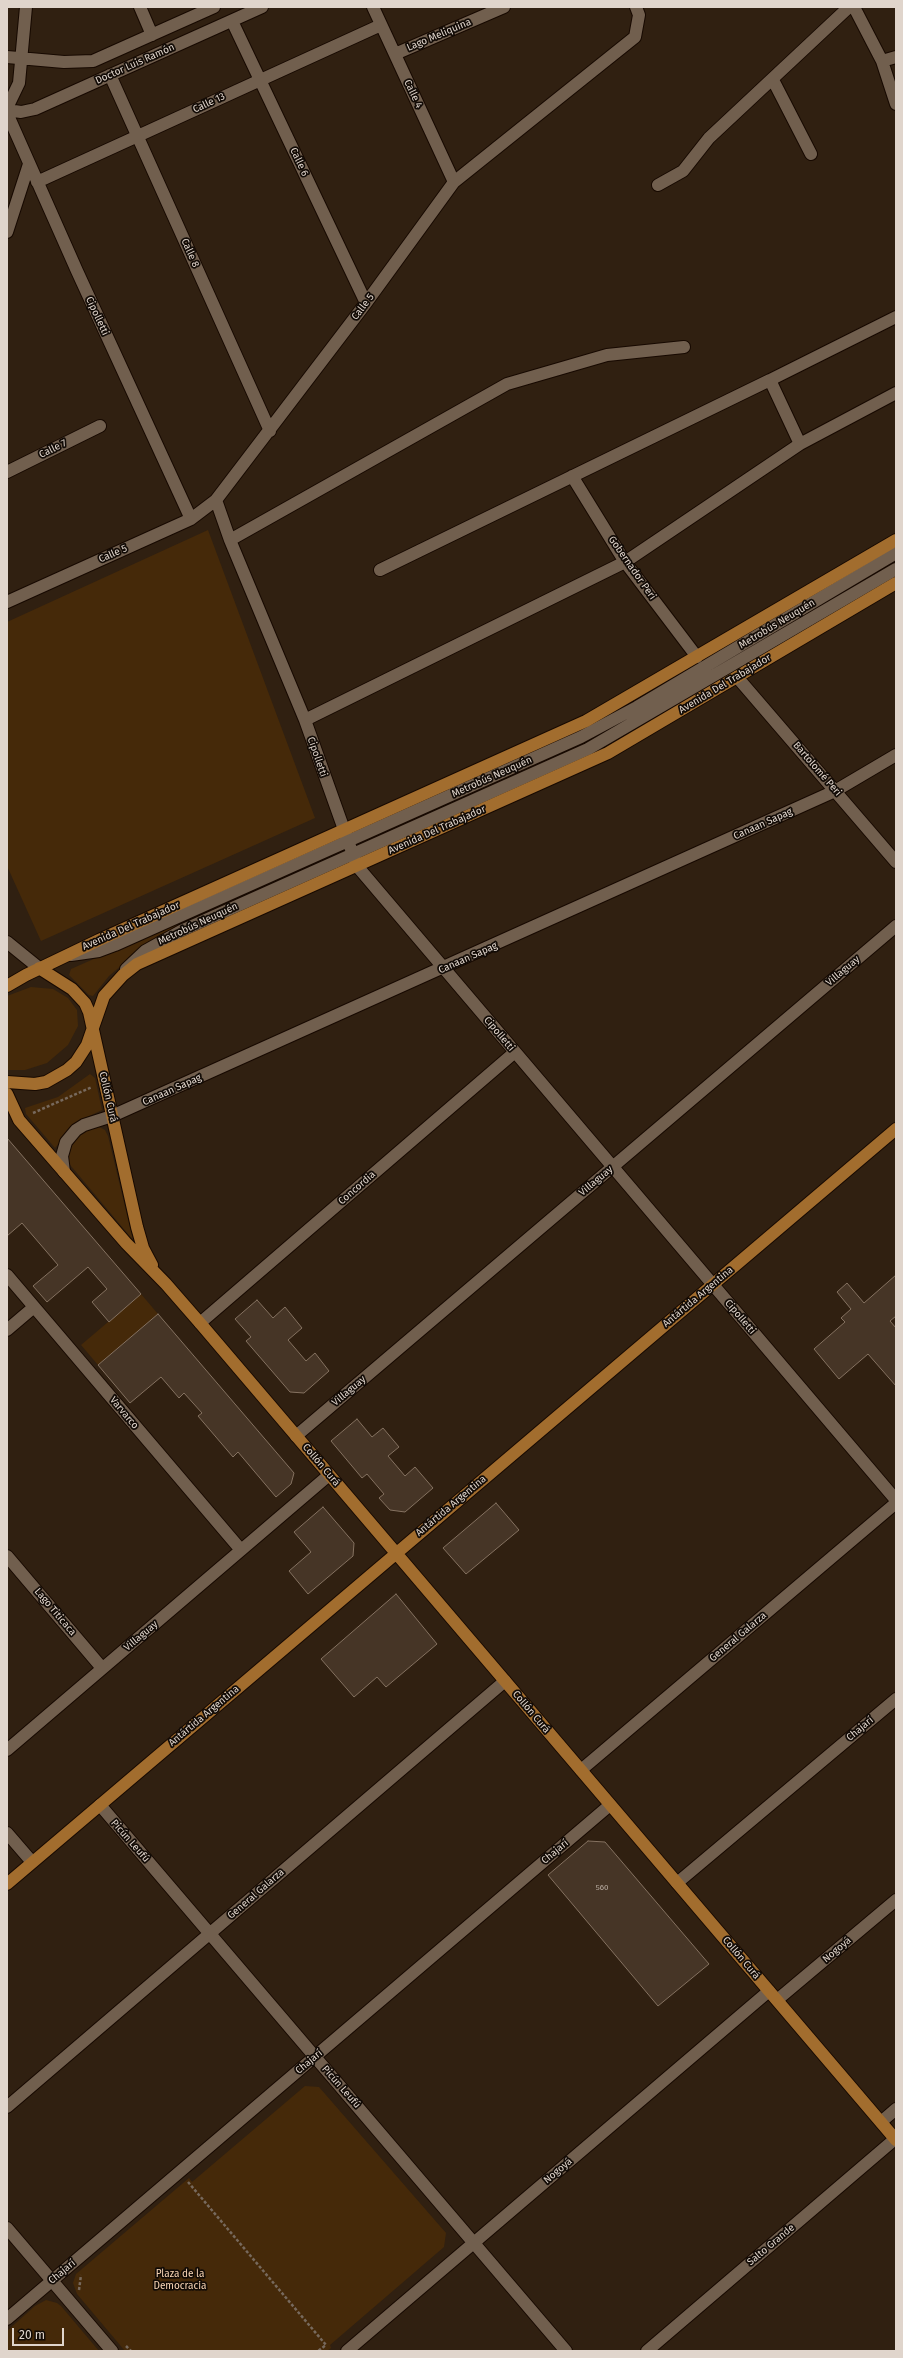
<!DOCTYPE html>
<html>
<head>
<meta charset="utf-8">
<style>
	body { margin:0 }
	#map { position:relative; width:903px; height:2358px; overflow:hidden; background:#302011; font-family:"Fira Sans",sans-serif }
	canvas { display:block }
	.frame { position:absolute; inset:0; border:8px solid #e0d5cc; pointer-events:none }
	.scale { position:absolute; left:12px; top:2328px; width:52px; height:18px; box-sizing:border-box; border:2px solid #e0d5cc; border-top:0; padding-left:5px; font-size:12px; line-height:14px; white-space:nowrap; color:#e0d5cc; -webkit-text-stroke:3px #120b06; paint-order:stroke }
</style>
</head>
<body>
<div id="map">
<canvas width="903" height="2358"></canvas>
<div class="frame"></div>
<div class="scale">20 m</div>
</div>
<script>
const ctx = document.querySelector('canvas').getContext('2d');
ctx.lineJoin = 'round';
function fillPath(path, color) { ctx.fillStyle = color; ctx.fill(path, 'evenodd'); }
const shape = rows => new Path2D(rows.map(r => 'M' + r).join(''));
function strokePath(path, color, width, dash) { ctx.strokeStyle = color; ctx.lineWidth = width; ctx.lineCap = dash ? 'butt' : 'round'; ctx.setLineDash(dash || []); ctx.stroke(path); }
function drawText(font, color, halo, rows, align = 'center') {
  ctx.font = font + ' "Fira Sans",sans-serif'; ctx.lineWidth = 3.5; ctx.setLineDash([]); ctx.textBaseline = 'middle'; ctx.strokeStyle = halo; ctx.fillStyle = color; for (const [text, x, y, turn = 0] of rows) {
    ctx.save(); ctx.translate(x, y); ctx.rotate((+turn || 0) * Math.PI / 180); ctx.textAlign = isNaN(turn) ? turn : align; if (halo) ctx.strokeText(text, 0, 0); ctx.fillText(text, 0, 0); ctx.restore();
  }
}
const green = shape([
	[208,530,315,818,41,941,7,866,7,622],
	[896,559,896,566,622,728,363,843,362,840,575,744],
	[334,853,336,856,136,953,109,976,93,996,89,995,69,975,71,969],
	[31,987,53,989,68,998,77,1010,78,1026,68,1045,47,1063,25,1070,7,1070,7,996],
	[90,1074,95,1078,102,1110,77,1122,55,1148,26,1114,25,1108,58,1097],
	[97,1126,105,1130,108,1136,133,1240,71,1166,67,1159,70,1146,77,1137,88,1129],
	[141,1294,158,1314,98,1365,81,1345],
	[305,2086,319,2087,446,2233,444,2247,330,2345,331,2348,327,2351,125,2351,77,2294,73,2283,76,2274,189,2178,192,2182],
	[46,2300,57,2303,61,2306,99,2351,7,2351,7,2331,35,2306]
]);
const building = shape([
	[7,1138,141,1294,109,1322,92,1302,107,1289,88,1267,47,1302,33,1286,58,1265,22,1223,7,1236,7,1138],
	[896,1275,896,1316,890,1321,896,1328,896,1386,868,1354,839,1379,814,1349,845,1322,841,1318,851,1309,837,1292,847,1283,864,1303,896,1275],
	[257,1300,273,1318,285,1307,302,1328,288,1340,306,1361,315,1353,329,1371,304,1393,290,1392,246,1341,251,1337,235,1319,257,1300],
	[158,1314,294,1473,291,1484,276,1497,238,1452,233,1457,198,1416,202,1413,184,1393,179,1398,161,1377,130,1403,98,1365,158,1314],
	[357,1419,372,1437,383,1428,399,1447,388,1456,405,1476,415,1467,433,1488,405,1512,390,1510,379,1498,384,1494,367,1474,362,1478,331,1441,357,1419],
	[496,1503,519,1530,466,1574,443,1548,496,1503],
	[323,1507,354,1543,353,1556,308,1594,289,1571,311,1552,294,1532,323,1507],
	[396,1594,437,1644,386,1687,377,1677,354,1697,321,1659,396,1594],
	[588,1841,605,1842,709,1964,658,2006,548,1875,588,1841]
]);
const path = shape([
	[33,1113,92,1087],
	[188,2182,326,2345,318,2351],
	[79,2290,81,2275],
	[126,2346,131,2351]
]);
const minor = shape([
	[140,7,152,35],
	[373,7,454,182],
	[854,7,882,61,896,104],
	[232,21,366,303],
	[395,54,504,7],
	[7,57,64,62,93,61,214,7],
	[882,61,896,57],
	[110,75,270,431],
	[773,80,811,154],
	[7,108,19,83,26,7],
	[7,110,21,112,35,109,262,7],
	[7,113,77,271,191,519],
	[37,182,381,25],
	[658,185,683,171,709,138,849,7],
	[7,232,29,164],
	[770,380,896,317],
	[7,472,100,426],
	[572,476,625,562,697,657],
	[216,500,230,540,305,720,357,866,896,1500],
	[230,540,507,384,607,355,684,347],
	[380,570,770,380,800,444],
	[7,602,191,519,216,500,366,303,454,182,635,37,639,15,636,7],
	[737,677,896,862],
	[305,720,625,562,800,444,896,393],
	[7,942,39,968],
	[71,955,99,951,115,945,581,737,637,707,896,553],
	[126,969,145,951,181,931,588,749,896,569],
	[64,1172,62,1156,66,1142,76,1130,84,1125,112,1116,835,791,896,755],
	[7,1275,241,1550],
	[200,1323,515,1052],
	[7,1330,34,1307],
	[296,1436,896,926],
	[7,1556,102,1668],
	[7,1750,329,1475],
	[581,1770,896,1503],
	[100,1805,566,2351],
	[7,1833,32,1862],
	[677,1883,896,1699],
	[777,2000,896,1900],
	[7,2107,505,1681],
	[881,2122,896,2109],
	[7,2228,112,2351],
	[7,2319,610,1805],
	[347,2351,769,1991],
	[647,2351,895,2139]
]);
const major = shape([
	[39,968,72,989,85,1003,89,1012,137,1227,143,1248,152,1265],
	[7,986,26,975,99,940,586,721,896,540],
	[7,1082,35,1084,46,1082,67,1070,76,1062,87,1045,104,996,123,975,137,964,608,753,896,583],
	[7,1094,19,1120,126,1243,166,1284,200,1323,896,2140],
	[7,1884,896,1129]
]);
const numberNames = [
	["560",602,1888]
];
const streetNames = [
	["Lago Meliquina",439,35,-23],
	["Doctor Luis Ramón",135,64,-24],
	["Calle 4",413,94,65],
	["Calle 13",209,103,-25],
	["Calle 6",299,162,65],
	["Calle 8",190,253,66],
	["Calle 5",363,307,-53],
	["Cipolletti",97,316,65],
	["Calle 7",53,449,-26],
	["Calle 5",113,554,-24],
	["Gobernador Peri",632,568,55],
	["Metrobús Neuquén",777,624,-31],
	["Avenida Del Trabajador",725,684,-31],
	["Cipolletti",317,757,71],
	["Bartolomé Peri",817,769,49],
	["Metrobús Neuquén",492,777,-24],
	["Canaan Sapag",763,824,-24],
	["Avenida Del Trabajador",437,830,-24],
	["Metrobús Neuquén",198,924,-25],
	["Avenida Del Trabajador",131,926,-24],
	["Canaan Sapag",468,958,-24],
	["Villaguay",843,971,-40],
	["Cipolletti",499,1034,50],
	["Canaan Sapag",172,1090,-24],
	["Collón Curá",108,1097,77],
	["Villaguay",596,1181,-40],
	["Concordia",357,1188,-41],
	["Antártida Argentina",698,1297,-40],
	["Cipolletti",740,1317,50],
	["Villaguay",349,1391,-40],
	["Varvarco",124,1413,50],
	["Collón Curá",321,1465,50],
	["Antártida Argentina",451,1506,-40],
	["Lago Titicaca",55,1612,50],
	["Villaguay",141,1636,-40],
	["General Galarza",738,1637,-40],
	["Collón Curá",531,1712,50],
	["Antártida Argentina",204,1716,-40],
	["Chajarí",860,1729,-40],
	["Picún Leufú",130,1841,49],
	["Chajarí",555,1852,-40],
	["General Galarza",256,1894,-41],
	["Nogoyá",837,1950,-40],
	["Collón Curá",741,1958,50],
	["Chajarí",309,2062,-40],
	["Picún Leufú",341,2087,49],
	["Nogoyá",558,2171,-40],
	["Salto Grande",771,2245,-40],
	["Chajarí",62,2272,-40]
];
const parkNames = [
	["Plaza de la",180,2274],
	["Democracia",180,2286]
];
fillPath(green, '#452909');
fillPath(building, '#463526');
strokePath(building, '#857261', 1);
strokePath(minor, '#170900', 14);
strokePath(major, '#170900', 14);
strokePath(path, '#77695d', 2.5, [3, 2]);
strokePath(minor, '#715f4e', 12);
strokePath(major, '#a26d2e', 12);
drawText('8px', '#baada2', null, numberNames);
drawText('10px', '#e0d5cc', '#120b06', streetNames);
drawText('10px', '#f9d6b6', '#120b06', parkNames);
</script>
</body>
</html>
